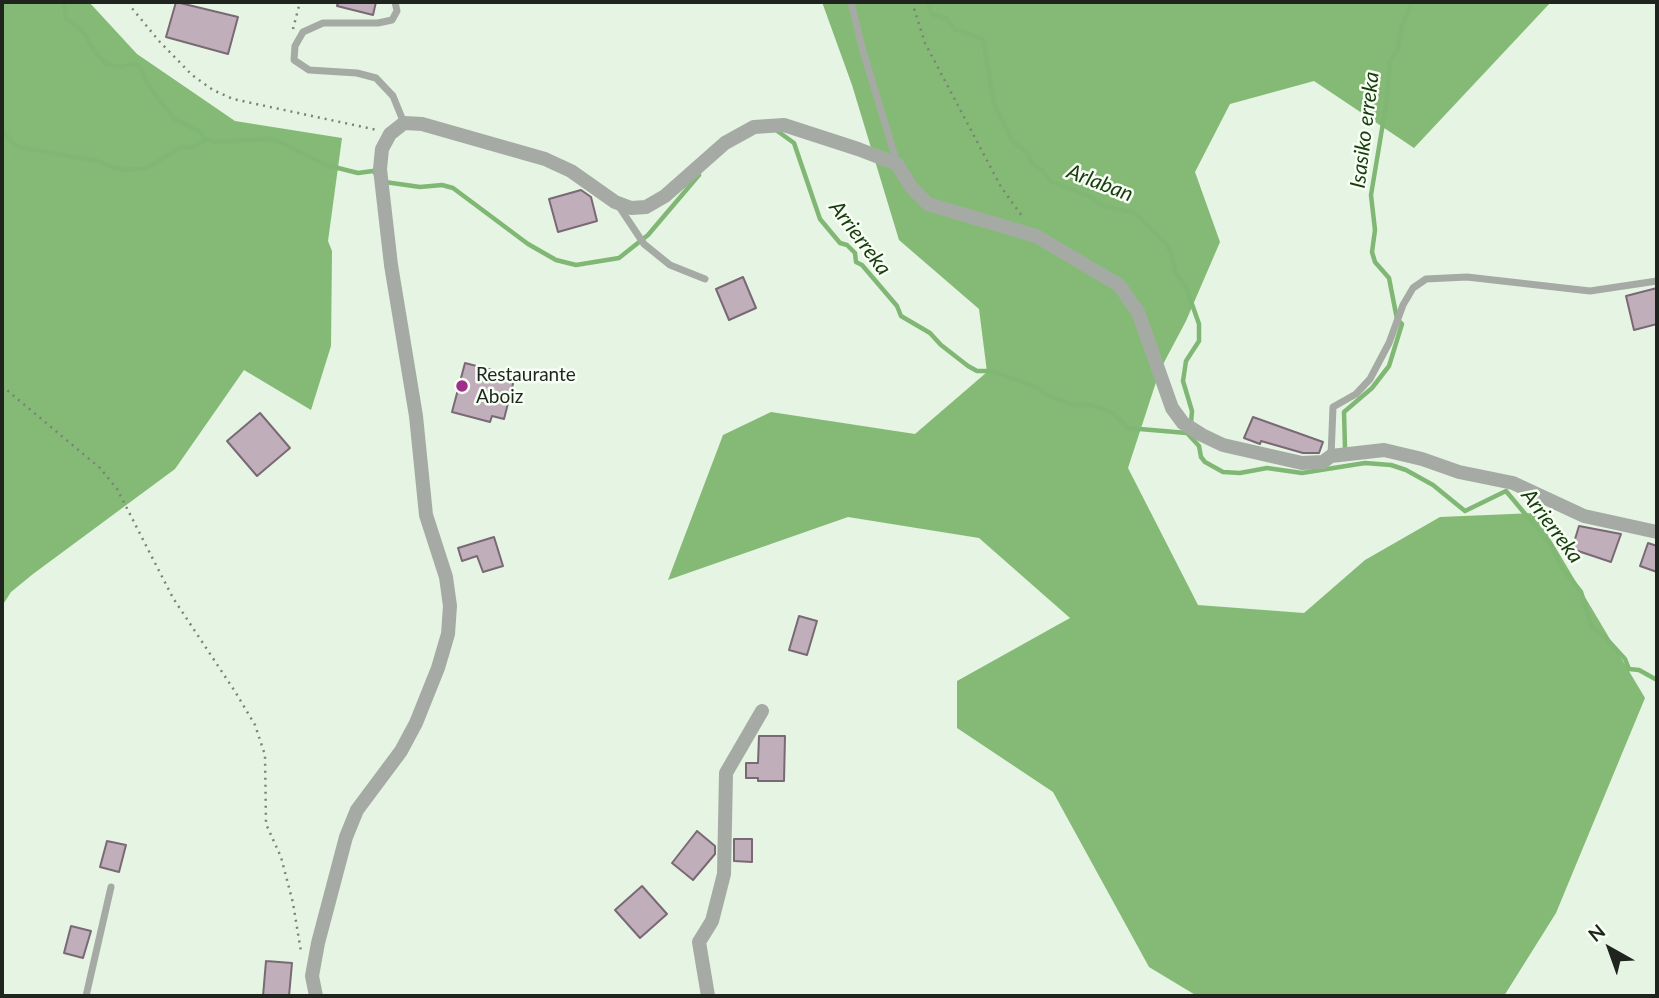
<!DOCTYPE html>
<html>
<head>
<meta charset="utf-8">
<style>
	body { margin:0 }
	#map { position:relative; width:1659px; height:998px; overflow:hidden; background:#e6f4e3; font-family:Lato,sans-serif }
	canvas { display:block }
	.frame { position:absolute; inset:0; border:4px solid #1f241e; pointer-events:none }
	.north { position:absolute; left:1575px; top:914px; width:70px; height:70px; -webkit-text-stroke:5px #f7fff5; paint-order:stroke; rotate:320deg; font-size:19px; font-weight:700; line-height:28px; text-align:center; color:#1f241e }
	.north::after { content:''; display:block; margin:auto; width:24px; height:32px; background:#1f241e; clip-path:polygon(50% 0,100% 100%,50% 72%,0 100%) }
</style>
</head>
<body>
<div id="map">
<canvas width="1659" height="998"></canvas>
<div class="frame"></div>
<div class="north">N</div>
</div>
<script>
const ctx = document.querySelector('canvas').getContext('2d');
ctx.lineJoin = 'round';
function fillPath(path, color) { ctx.fillStyle = color; ctx.fill(path, 'evenodd'); }
const shape = rows => new Path2D(rows.map(r => 'M' + r).join(''));
function strokePath(path, color, width, dash) { ctx.strokeStyle = color; ctx.lineWidth = width; ctx.lineCap = dash ? 'butt' : 'round'; ctx.setLineDash(dash || []); ctx.stroke(path); }
function drawText(font, color, halo, rows, align = 'center') {
  ctx.font = font + ' Lato,sans-serif'; ctx.lineWidth = 5; ctx.setLineDash([]); ctx.textBaseline = 'middle'; ctx.strokeStyle = halo; ctx.fillStyle = color; for (const [text, x, y, turn = 0] of rows) {
    ctx.save(); ctx.translate(x, y); ctx.rotate((+turn || 0) * Math.PI / 180); ctx.textAlign = isNaN(turn) ? turn : align; if (halo) ctx.strokeText(text, 0, 0); ctx.fillText(text, 0, 0); ctx.restore();
  }
}
const forest = shape([
	[2,2,89,2,137,54,235,121,342,138,328,241,332,251,331,346,311,410,244,370,175,469,33,574,11,592,2,606],
	[822,2,1551,2,1414,148,1314,81,1230,104,1195,172,1220,242,1186,321,1160,370,1128,468,1198,605,1304,613,1365,560,1440,517,1535,513,1645,698,1556,913,1504,996,1197,996,1149,967,1053,792,957,728,957,681,1070,618,979,538,848,517,668,580,723,435,771,412,915,434,987,372,979,309,899,240,852,85]
]);
const stream = shape([
	[64,2,66,19,82,30,94,50,106,64,120,67,133,64,140,66,148,85,174,119,199,131,206,139,214,142,268,139,278,141,326,165,358,173,373,171,376,174],
	[929,2,929,9,932,14,947,19,954,29,983,39,994,104,1012,140,1028,154,1032,164,1042,170,1050,181,1091,197,1100,205,1135,213,1167,245,1171,253,1175,272,1186,287,1199,324,1199,341,1186,361,1183,381,1192,411,1191,423],
	[2,129,13,143,19,147,98,161,111,167,126,170,147,168,181,147,192,148,206,139],
	[776,130,794,143,820,219,840,243,847,245,855,253,856,262,862,265,897,306,901,316,930,333,941,345,968,366,977,371,992,371,1036,387,1048,395,1073,405,1091,405,1113,413,1128,428,1187,433,1199,446,1201,457,1205,462,1223,472,1240,473,1267,468,1302,473,1365,463,1391,465,1406,470,1433,485,1465,511,1506,491,1551,545,1562,568,1581,592,1592,628,1604,636,1625,659,1629,669,1639,670,1657,680],
	[385,182,420,187,442,185,453,188,528,244,556,260,576,265,619,258,648,235,699,175],
	[1345,448,1344,412,1372,388,1389,366,1402,324,1397,319,1389,278,1375,262,1372,252,1375,230,1371,195,1386,105,1390,61,1397,51,1402,26,1412,2]
]);
const building = shape([
	[176,2,238,17,228,54,166,37,176,2],
	[338,2,376,2,373,15,337,6,338,2],
	[581,190,591,197,597,221,558,232,549,199,581,190],
	[743,277,756,308,729,320,716,289,743,277],
	[1657,288,1657,324,1634,330,1626,296,1657,288],
	[465,363,515,376,504,419,492,416,490,422,452,412,465,363],
	[260,413,290,448,257,476,227,441,260,413],
	[1253,417,1323,442,1319,453,1303,453,1261,441,1260,444,1244,438,1253,417],
	[1579,526,1621,534,1611,562,1572,549,1579,526],
	[494,537,503,566,483,572,477,556,462,561,458,548,494,537],
	[1648,543,1657,546,1657,572,1640,566,1648,543],
	[799,616,817,621,807,655,789,650,799,616],
	[759,736,785,736,784,781,758,781,758,778,746,778,746,763,758,763,759,736],
	[697,831,715,846,715,854,693,880,672,863,697,831],
	[734,839,752,839,752,862,734,861,734,839],
	[107,841,126,845,119,872,100,867,107,841],
	[642,886,667,914,640,938,615,910,642,886],
	[71,926,91,931,83,958,64,953,71,926],
	[266,961,292,963,289,996,263,996,266,961]
]);
const path = shape([
	[130,2,131,7,159,41,192,75,213,90,233,99,377,130],
	[912,2,925,43,1001,187,1022,216],
	[293,29,300,2],
	[2,386,100,468,117,489,173,598,236,693,255,725,265,755,266,824,281,857,293,903,301,952]
]);
const lane = shape([
	[395,2,397,11,392,20,378,23,323,23,303,32,295,46,294,60,309,70,357,73,376,78,393,96,404,123],
	[851,2,863,51,897,163],
	[618,205,644,244,670,265,705,279],
	[1331,456,1333,407,1356,394,1370,379,1389,343,1403,305,1413,288,1426,279,1467,277,1590,291,1657,281],
	[86,996,111,887]
]);
const street = shape([
	[316,996,312,976,318,943,346,837,357,810,401,751,416,723,438,668,448,634,450,606,446,577,426,515,416,416,391,265,380,169,382,149,390,134,404,123,422,124,545,159,571,171,615,202,631,208,646,207,665,196,725,143,754,127,784,125,858,149,897,164,911,187,928,204,1036,236,1119,285,1138,312,1172,408,1183,423,1202,435,1223,445,1302,463,1323,462,1331,456,1384,450,1422,459,1459,472,1513,483,1584,516,1657,532],
	[708,996,699,942,712,921,724,874,726,773,762,711]
]);
const markers = [
	[462,386,7,"#a02e8a"]
];
const poiNames = [
	["Restaurante",476,375],
	["Aboiz",476,397]
];
const waterNames = [
	["Isasiko erreka",1365,130,-83],
	["Arlaban",1100,183,21],
	["Arrierreka",860,238,53],
	["Arrierreka",1552,526,53]
];
fillPath(forest, '#84ba76');
strokePath(stream, '#81b774', 4.5);
fillPath(building, '#c0afbb');
strokePath(building, '#796974', 2);
strokePath(path, '#7a8378', 2.5, [2, 5]);
strokePath(lane, '#a5aba4', 7);
strokePath(street, '#a5aba4', 14);
for (const [x, y, r, color] of markers) { const dot = new Path2D(); dot.arc(x, y, r, 0, 2 * Math.PI); ctx.fillStyle = color; ctx.fill(dot); strokePath(dot, '#f7fff5', 2.5); }
drawText('19px', '#1f241e', '#f7fff5', poiNames, 'left');
drawText('italic 21px', '#173b0c', '#f7fff5', waterNames);
</script>
</body>
</html>
